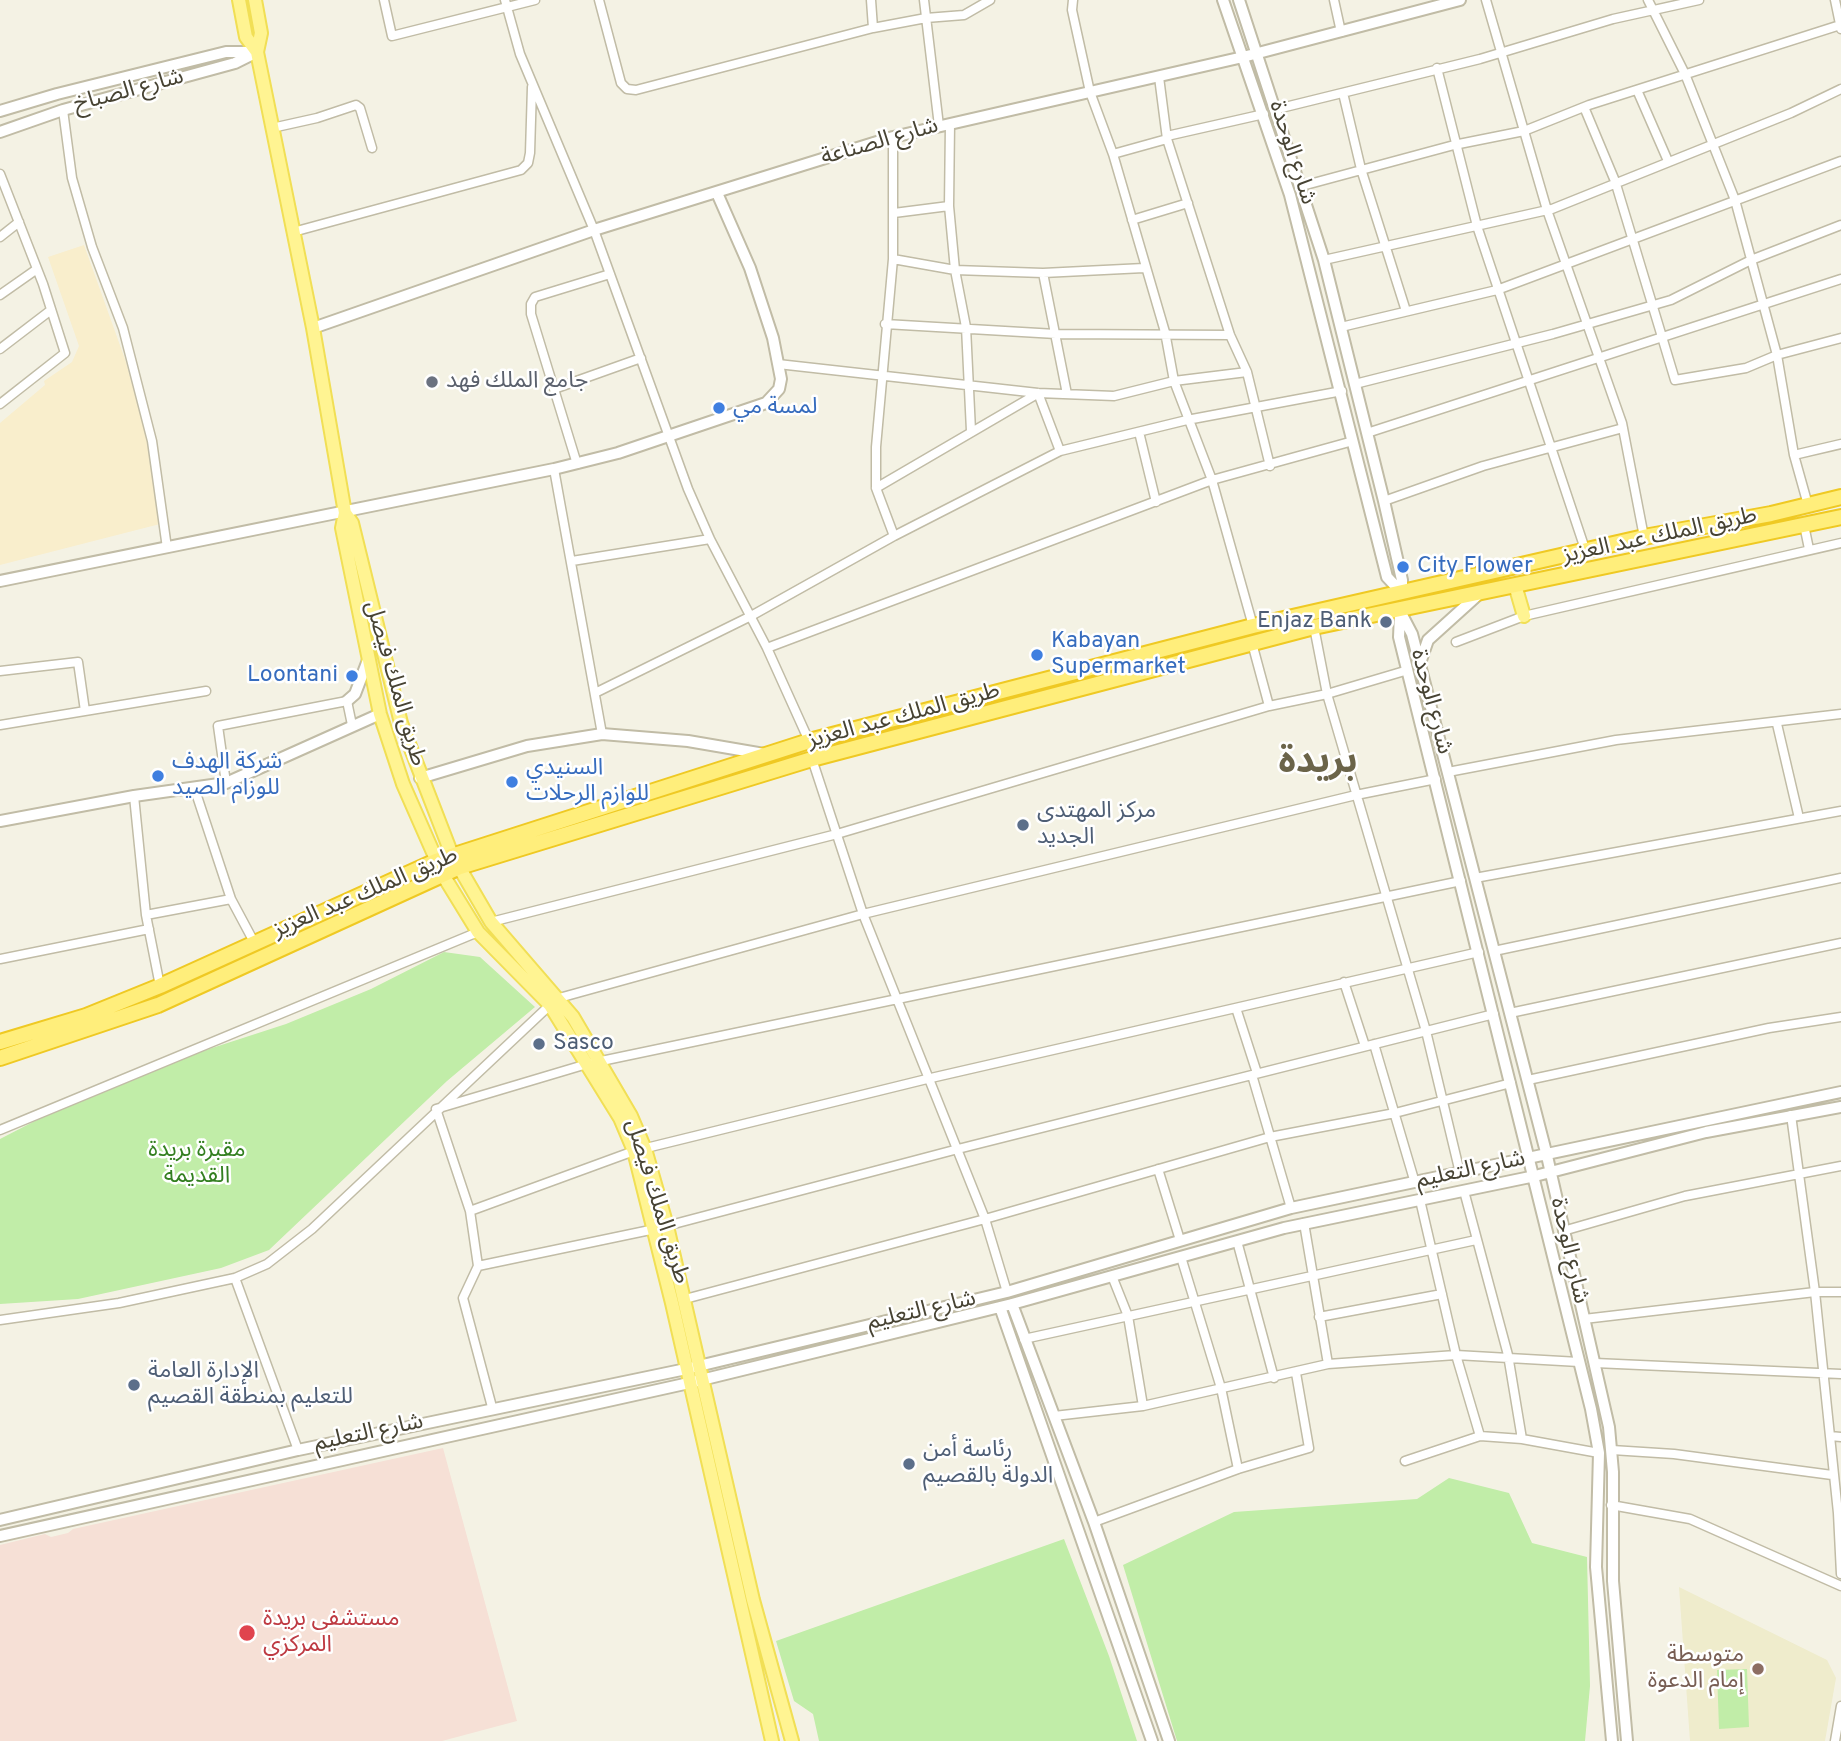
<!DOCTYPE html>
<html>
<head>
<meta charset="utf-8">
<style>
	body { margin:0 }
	canvas { display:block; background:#f4f2e4 }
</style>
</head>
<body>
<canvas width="1841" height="1741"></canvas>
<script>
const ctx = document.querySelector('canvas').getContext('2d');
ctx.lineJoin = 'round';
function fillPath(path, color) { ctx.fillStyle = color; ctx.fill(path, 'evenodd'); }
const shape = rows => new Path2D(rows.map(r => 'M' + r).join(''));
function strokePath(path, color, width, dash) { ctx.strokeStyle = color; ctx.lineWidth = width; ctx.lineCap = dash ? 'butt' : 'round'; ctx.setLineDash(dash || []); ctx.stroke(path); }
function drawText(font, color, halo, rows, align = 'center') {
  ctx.font = font + ' Overpass,"Noto Sans Arabic",sans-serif'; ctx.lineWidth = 5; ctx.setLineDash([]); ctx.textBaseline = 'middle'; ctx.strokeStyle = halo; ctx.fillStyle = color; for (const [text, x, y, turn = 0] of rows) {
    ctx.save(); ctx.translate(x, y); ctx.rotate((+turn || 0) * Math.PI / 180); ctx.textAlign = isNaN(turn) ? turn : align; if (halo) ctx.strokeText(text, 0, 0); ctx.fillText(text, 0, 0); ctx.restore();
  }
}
const commercial = shape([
	[84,245,126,362,152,457,160,524,0,565,0,423,45,385,44,381,72,362,79,346,48,257]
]);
const education = shape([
	[1679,1587,1827,1660,1836,1678,1825,1741,1690,1741]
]);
const medical = shape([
	[443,1448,517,1721,442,1741,0,1741,0,1545,45,1534,51,1537,68,1533,73,1529]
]);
const green = shape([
	[444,952,480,957,535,1007,447,1081,269,1250,221,1268,78,1299,0,1304,0,1139,93,1091,209,1049,286,1024,371,989],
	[1449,1478,1509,1493,1532,1543,1587,1557,1590,1686,1585,1741,1177,1741,1123,1565,1234,1512,1417,1499],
	[1064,1539,1109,1656,1137,1741,819,1741,813,1714,794,1701,776,1641],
	[1747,1669,1749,1727,1719,1729,1717,1670]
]);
const minor = shape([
	[384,0,392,36,535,0],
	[505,0,520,54,594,230,688,489,710,539,767,648,809,741],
	[599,0,621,83,627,89,636,90,873,28],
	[871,0,873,28,926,18,964,15,990,0],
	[924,0,939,126],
	[1073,0,1072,10,1090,92,1113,154,1165,332,1174,381,1212,480,1253,626],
	[1334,0,1341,32],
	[1486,0,1547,210,1622,423,1644,537],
	[1648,0,1685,74,1735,200,1777,355,1794,455,1808,505],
	[1835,0,1841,29],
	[1437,68,1477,226,1586,552],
	[1159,77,1167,139,1230,335,1247,372,1270,466],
	[1637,90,1668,161],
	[1343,93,1361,169,1406,311],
	[1584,107,1615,181,1675,380,1746,368,1777,355,1841,338],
	[1277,109,1480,59,1613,19,1699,0],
	[63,110,72,178,92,247,123,328,152,441,167,548],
	[950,124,949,206,955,270,966,327,971,431],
	[272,128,317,118,356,105,360,108,372,148],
	[1167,136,1264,114],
	[893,137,893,259,876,447,876,488,894,536],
	[1113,154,1167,139],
	[0,174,43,284,65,353,0,404],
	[1302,186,1454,145,1524,131,1589,105,1840,25],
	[894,213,949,206],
	[1132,220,1188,203],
	[293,232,521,170,528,163,530,153,532,87],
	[0,237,19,222],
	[893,259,955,270,1043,273,1144,268],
	[1324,260,1552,209,1791,113,1841,89],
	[1043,273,1067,394],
	[0,295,37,269],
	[885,324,1056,334,1230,335],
	[1341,327,1497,290,1841,161],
	[0,349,51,310],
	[778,364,1038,393,1114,396,1174,381,1247,372],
	[1355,384,1553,334,1671,300,1751,260,1841,225],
	[554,389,641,358],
	[1038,393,1060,451],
	[1139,432,1156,502],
	[1367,433,1841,279],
	[1794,455,1841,444],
	[577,464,531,314,531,304,535,297,610,274],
	[554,469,602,734],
	[876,488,1037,394],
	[1384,501,1483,466,1623,428],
	[1804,525,1809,549],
	[572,561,710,539],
	[1314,627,1327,694,1426,1031,1460,1173],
	[1456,642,1524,616,1841,543],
	[1252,643,1269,706],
	[767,648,1212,480,1353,441],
	[0,671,78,662,85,711],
	[595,693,751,616,894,536,1060,451,1187,420,1342,391],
	[1777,724,1799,818],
	[0,725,206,691],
	[812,759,863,914,985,1219,1007,1292],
	[1448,772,1616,740,1841,714],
	[226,783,218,726,347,701,352,725],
	[194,787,231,899,254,942],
	[134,796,146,915,160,986],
	[1475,878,1841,811],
	[146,915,231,899],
	[491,922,837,834,1269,706,1327,694,1408,670],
	[1494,951,1841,878],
	[0,959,149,929],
	[1344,982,1365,1046],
	[559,998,863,914,1356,795,1436,779],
	[1236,1008,1257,1073],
	[1510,1013,1841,943],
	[1374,1044,1415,1183],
	[1252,1075,1291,1208],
	[1528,1080,1769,1028,1841,1017],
	[1791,1115,1815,1292,1838,1513,1841,1574],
	[0,1130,478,932],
	[1158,1169,1180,1240],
	[1464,1191,1508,1355,1522,1439],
	[1420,1200,1456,1355,1480,1436],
	[470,1211,634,1151,931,1078,1479,952],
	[1304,1223,1328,1364],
	[1563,1231,1685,1196,1841,1166],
	[1237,1241,1274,1378],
	[1181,1257,1221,1388,1238,1469],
	[478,1266,655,1229,958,1149,1494,1014],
	[1112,1276,1128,1316,1143,1406],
	[235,1278,298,1450],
	[685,1299,985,1219,1270,1137,1395,1113,1511,1083],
	[1319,1317,1442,1294],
	[1584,1319,1815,1292,1841,1292],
	[0,1320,119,1303,235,1278,267,1264,312,1229,550,1005],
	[1024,1339,1476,1240],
	[1595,1363,1841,1374],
	[492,1407,463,1298,478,1266,470,1211,436,1109,587,1064,1461,881],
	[1054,1416,1143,1406,1328,1364,1456,1355,1579,1362],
	[1830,1436,1841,1437],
	[1612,1450,1674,1454,1832,1475],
	[1405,1461,1480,1436,1522,1439,1599,1453],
	[1611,1505,1690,1519,1841,1586],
	[1094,1522,1238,1469,1309,1448,1296,1373],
	[1835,1741,1841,1706]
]);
const tertiary = shape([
	[1223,0,1290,195,1387,577,1402,593],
	[1239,0,1324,260,1384,501,1402,580,1402,593],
	[0,111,57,94,226,52,254,52],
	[0,132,63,110,235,63,257,52],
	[313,328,594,230,893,137,1243,57,1460,0],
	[0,581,554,469,618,453,766,403,779,389,781,379,773,338,750,268,717,193],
	[1400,611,1412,634,1547,1156,1609,1427,1613,1472,1613,1581,1627,1741],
	[1400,614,1399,637,1591,1409,1599,1453,1596,1567,1612,1741],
	[1420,663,1428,640,1480,593],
	[347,701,355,694,368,660],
	[420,778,527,746,602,734,688,741,764,754],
	[0,821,134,796,226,783,380,714],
	[1012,1304,1094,1522,1169,1741],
	[1000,1307,1152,1741],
	[0,1520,298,1450,686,1369,1007,1292,1291,1208,1841,1092],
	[0,1536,689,1383,1012,1304,1284,1228,1535,1176,1706,1132,1841,1107]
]);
const primary = shape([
	[239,0,246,37,257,52,313,328,345,513,342,528,380,714,403,784,443,875,478,932,550,1005,620,1118,634,1151,672,1303,772,1741],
	[255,0,261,33,257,52],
	[345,513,352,523,401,723,452,855,491,922,573,1017,631,1116,645,1149,667,1226,753,1600,792,1741],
	[1515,585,1524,616]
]);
const trunk = shape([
	[0,1042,86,1016,160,986,436,861,809,741,1253,626,1644,537,1771,514,1841,497],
	[0,1058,158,1005,460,867,812,759,1314,627,1841,517]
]);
const markers = [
	[432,382,7,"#6b7280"],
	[719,408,7,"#3f7fe0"],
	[1403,567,7,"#3f7fe0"],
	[1386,622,7,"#5c6f8a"],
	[1037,655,7,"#3f7fe0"],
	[352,676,7,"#3f7fe0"],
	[158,776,7,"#3f7fe0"],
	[512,782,7,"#3f7fe0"],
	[1023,825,7,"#5c6f8a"],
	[539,1044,7,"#5c6f8a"],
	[134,1385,7,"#5c6f8a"],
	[909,1464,7,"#5c6f8a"],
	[247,1633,9,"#e0444e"],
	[1758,1669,7,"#8d6e63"]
];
const streetNames = [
	["شارع الصباخ",129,92,-15],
	["شارع الصناعة",880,143,-16],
	["شارع الوحدة",1291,153,72],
	["طريق الملك عبد العزيز",1660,537,-12],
	["طريق الملك فيصل",394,684,74],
	["شارع الوحدة",1430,702,75],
	["طريق الملك عبد العزيز",904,717,-15],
	["طريق الملك عبد العزيز",366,894,-23],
	["شارع التعليم",1471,1171,-12],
	["طريق الملك فيصل",656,1202,73],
	["شارع الوحدة",1568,1251,77],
	["شارع التعليم",922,1312,-13],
	["شارع التعليم",369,1434,-12]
];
const worshipNames = [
	["جامع الملك فهد",446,382]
];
const shopNames = [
	["لمسة مي",733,408],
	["City Flower",1417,567],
	["Kabayan",1051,642],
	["Supermarket",1051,668],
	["Loontani",338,676,"right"],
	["شركة الهدف",172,763],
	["للوزام الصيد",172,789],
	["السنيدي",526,769],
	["للوازم الرحلات",526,795]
];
const serviceNames = [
	["Enjaz Bank",1372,622,"right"],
	["مركز المهتدى",1037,812],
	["الجديد",1037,838],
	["Sasco",553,1044],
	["الإدارة العامة",148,1372],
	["للتعليم بمنطقة القصيم",148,1398],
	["رئاسة أمن",923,1451],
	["الدولة بالقصيم",923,1477]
];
const parkNames = [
	["مقبرة بريدة",197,1151],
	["القديمة",197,1177]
];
const healthNames = [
	["مستشفى بريدة",263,1620],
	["المركزي",263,1646]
];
const educationNames = [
	["متوسطة",1744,1656],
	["إمام الدعوة",1744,1682]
];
const townNames = [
	["بريدة",1318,765]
];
fillPath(commercial, '#f9eecc');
fillPath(education, '#efeccc');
fillPath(medical, '#f6e0d6');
fillPath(green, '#c1eda8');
strokePath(minor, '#c1bca6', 11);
strokePath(tertiary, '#c1bca6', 14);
strokePath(primary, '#f1df55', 16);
strokePath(trunk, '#efc923', 18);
strokePath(minor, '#fff', 8);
strokePath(tertiary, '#fff', 10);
strokePath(primary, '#fff492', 12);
strokePath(trunk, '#ffee7b', 14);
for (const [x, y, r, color] of markers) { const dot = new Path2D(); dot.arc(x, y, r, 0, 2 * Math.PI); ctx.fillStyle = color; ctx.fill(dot); strokePath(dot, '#fff', 2.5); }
drawText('23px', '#474333', '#fff', streetNames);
drawText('23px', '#5b616d', '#fff', worshipNames, 'left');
drawText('23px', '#366cbe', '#fff', shopNames, 'left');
drawText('23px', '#4e5e75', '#fff', serviceNames, 'left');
drawText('23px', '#337f20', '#fff', parkNames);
drawText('23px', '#be3a42', '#fff', healthNames, 'left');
drawText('23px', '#785e54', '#fff', educationNames, 'right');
drawText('bold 37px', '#6b6449', '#fff', townNames);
</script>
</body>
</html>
